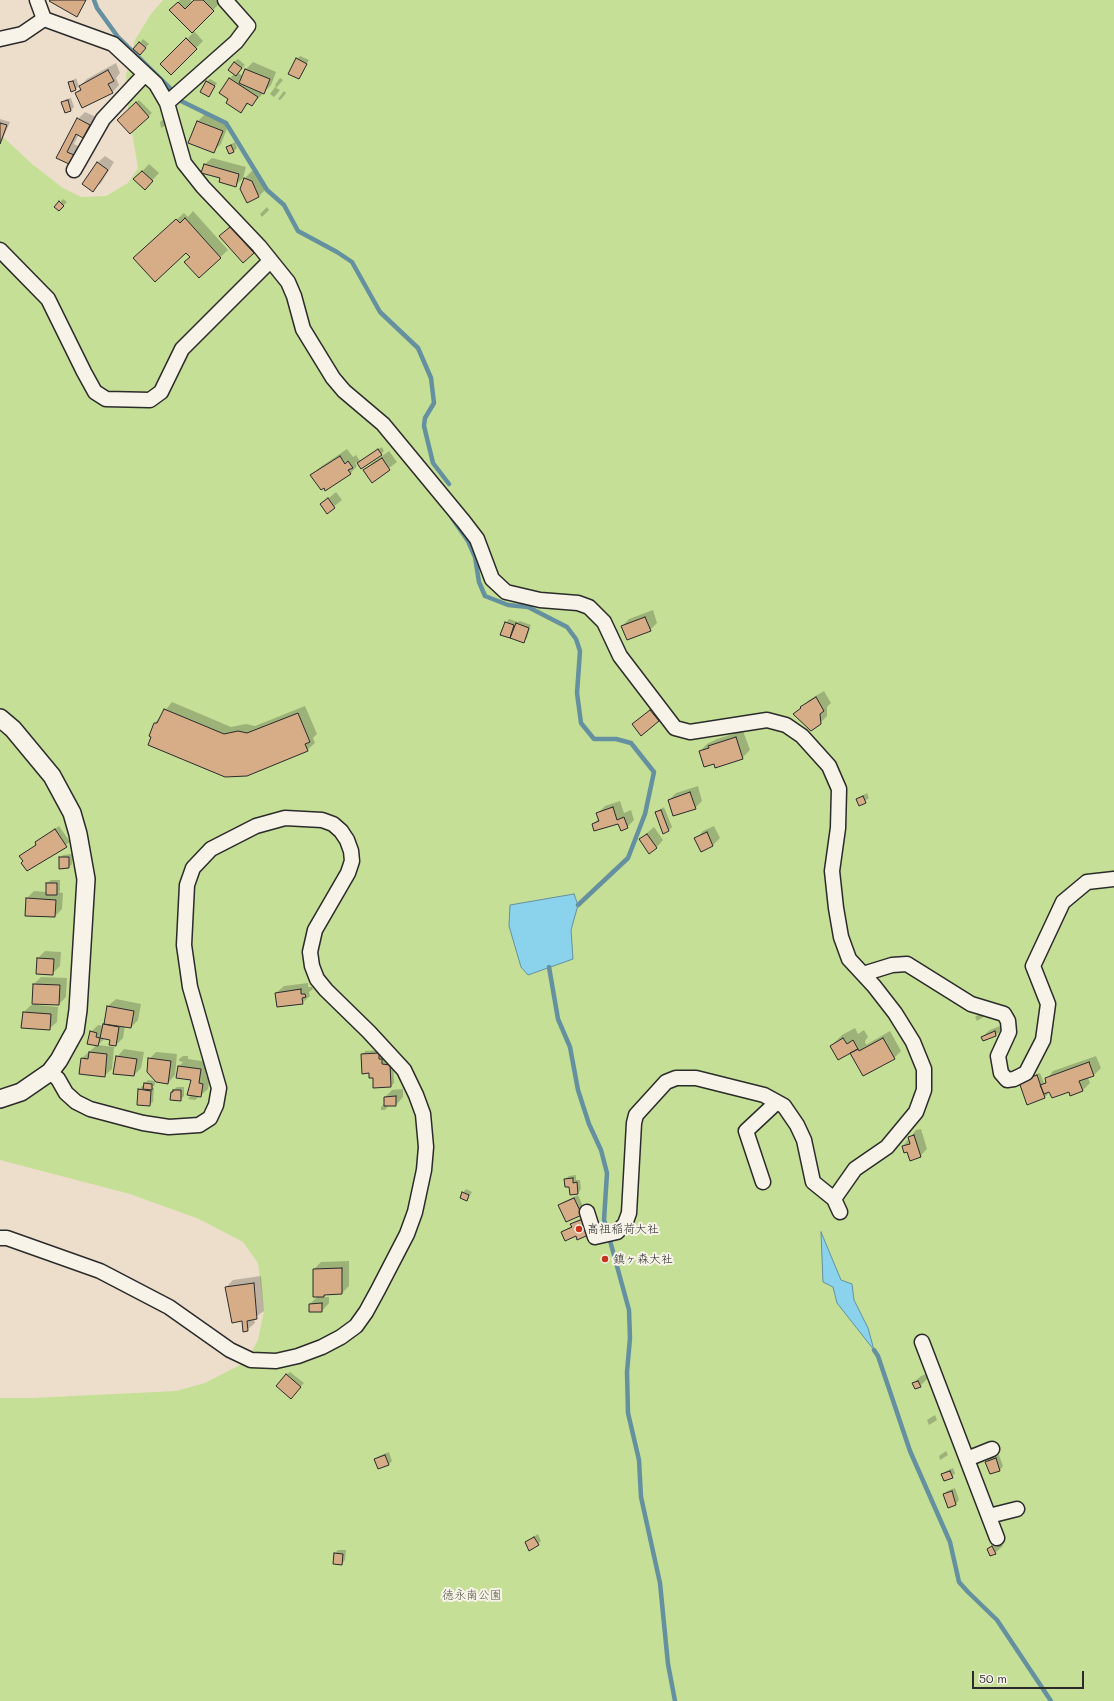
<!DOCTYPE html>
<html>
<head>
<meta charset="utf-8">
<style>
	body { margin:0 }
	#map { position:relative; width:1114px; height:1701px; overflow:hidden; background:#eddecb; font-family:Mali,sans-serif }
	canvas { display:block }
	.scale { position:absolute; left:972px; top:1671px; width:112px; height:18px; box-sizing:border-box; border:2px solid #2b2b2b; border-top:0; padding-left:5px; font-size:12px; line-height:14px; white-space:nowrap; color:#2b2b2b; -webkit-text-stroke:3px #f7f3e8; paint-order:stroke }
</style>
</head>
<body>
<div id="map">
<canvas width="1114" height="1701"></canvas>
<div class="scale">50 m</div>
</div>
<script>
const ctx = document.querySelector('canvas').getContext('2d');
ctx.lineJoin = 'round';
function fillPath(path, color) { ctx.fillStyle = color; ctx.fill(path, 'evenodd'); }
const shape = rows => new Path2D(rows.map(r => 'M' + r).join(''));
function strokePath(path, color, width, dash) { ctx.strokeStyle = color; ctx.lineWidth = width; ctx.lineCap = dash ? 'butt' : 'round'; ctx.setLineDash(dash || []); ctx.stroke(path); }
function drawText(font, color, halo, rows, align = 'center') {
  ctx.font = font + ' Mali,"Klee One",sans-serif'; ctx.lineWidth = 4; ctx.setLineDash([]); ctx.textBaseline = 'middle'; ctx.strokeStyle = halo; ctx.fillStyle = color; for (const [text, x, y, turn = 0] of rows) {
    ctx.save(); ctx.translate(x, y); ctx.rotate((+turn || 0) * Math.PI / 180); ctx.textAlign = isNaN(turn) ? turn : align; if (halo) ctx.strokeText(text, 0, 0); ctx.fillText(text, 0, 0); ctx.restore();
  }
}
const green = shape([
	[163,0,1114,0,1114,1701,0,1701,0,1398,32,1398,176,1391,205,1383,240,1365,250,1355,258,1340,264,1311,258,1263,243,1242,199,1219,130,1194,0,1160,0,134,32,164,63,188,81,197,106,196,128,183,138,168,128,109,126,75,135,40,151,14]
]);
const water = shape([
	[574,894,578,905,571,930,573,959,528,975,521,967,509,926,510,905,574,894],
	[821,1232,841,1280,852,1284,854,1300,868,1328,874,1350,837,1303,833,1287,823,1282,821,1232]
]);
const shadow = shape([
	[180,0,190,0,193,2,195,0,217,0,220,3,193,30,203,41,171,73,161,64,193,33,171,10],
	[143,39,149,44,140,53,135,49],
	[300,56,309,60,299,78,297,59],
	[238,59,245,65,238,73,243,76,246,69,253,62,276,72,271,85,252,105,249,103,241,111,230,99,229,79,234,74,234,62],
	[116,63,120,73,116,78,119,85,112,93,76,93,81,88,80,86,87,79],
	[76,78,79,86,76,89,69,83],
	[280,78,283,80,276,88,280,90,274,97,270,94,276,86,275,85],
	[210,79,217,83,209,95,206,82],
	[284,91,286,93,283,97,280,100,278,99],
	[71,98,74,107,71,110,65,112,63,103,66,99],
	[139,100,152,113,130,133,118,120],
	[85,112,96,117,90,129,83,136,79,134,74,144,80,147,76,156,69,163,58,158,78,119],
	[205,114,229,123,221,144,214,151,190,142,198,121],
	[165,118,166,125,161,128,160,122],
	[0,119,10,122,0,145],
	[235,142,237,148,234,151,227,147],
	[105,156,114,162,101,183,93,190,97,163],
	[212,158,246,167,243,178,235,186,221,178,204,165],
	[149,164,159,173,145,188,135,179],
	[252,171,259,174,266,189,259,196,241,189,245,178],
	[63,199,67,202,59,210,56,207],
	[267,207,269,210,262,217,260,214],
	[193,211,228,250,199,277,185,262,191,256,186,252,142,251,184,213,188,217],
	[234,224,257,249,243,262,224,233],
	[382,447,384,451,381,454,361,467,357,462,355,463,357,466,350,474,324,487,312,475,319,468,347,449,353,457,356,455,360,461],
	[389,451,397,462,372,481,365,471,372,463],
	[336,492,342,500,327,512,322,504],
	[653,610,657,623,650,630,622,626,629,619],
	[509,619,518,622,520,621,531,625,527,638,523,642,501,634,506,623],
	[824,691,831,703,827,707,827,716,820,723,794,714,809,700],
	[172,702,231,727,246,724,255,726,305,706,317,734,313,738,315,743,307,750,155,723],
	[654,708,662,717,641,734,637,721],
	[743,731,750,750,742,758,715,763,700,751,707,744,717,739],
	[698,786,702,801,695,808,669,800,676,793],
	[867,793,869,798,860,804,857,799],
	[620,801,624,813,631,810,634,820,627,827,619,822,593,824,599,818,598,813,605,806],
	[664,807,672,827,669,830,656,812],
	[59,826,70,842,27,870,21,856,37,844,40,839],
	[714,826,720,838,713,845,701,850,696,839,703,831],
	[654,827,663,840,656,848,640,839],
	[72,854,72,864,69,867,60,858,63,855],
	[51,880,60,880,60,891,58,892,63,893,62,909,55,916,27,898,34,891,47,892,47,883],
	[45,951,61,952,60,966,52,974,38,958],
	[41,977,67,978,66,997,59,1004,38,1004,38,1005,58,1007,57,1022,49,1029,22,1027,24,1012,31,1005,33,1005,34,984],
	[308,983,308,987,312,987,313,989,309,992,310,996,302,1003,276,993,284,986],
	[116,999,141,1004,138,1020,131,1027,125,1026,123,1038,116,1045,111,1039,105,1038,98,1045,114,1047,112,1069,104,1076,82,1058,97,1045,91,1032,98,1025,104,1026,108,1006],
	[983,1012,985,1016,977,1021,975,1017],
	[1002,1025,1003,1028,996,1035,982,1037,990,1030],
	[855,1028,858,1034,864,1030,868,1037,865,1041,866,1045,890,1031,901,1051,894,1058,831,1046,842,1035],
	[124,1049,144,1052,141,1068,134,1075,117,1057],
	[382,1050,385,1060,393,1062,394,1083,391,1086,374,1077,370,1072,362,1054,366,1051],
	[156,1052,177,1054,175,1075,168,1083,149,1059],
	[183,1056,188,1056,188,1059,208,1062,206,1076,210,1077,208,1089,195,1100,188,1099,191,1095,192,1079,177,1077,179,1066,183,1062,179,1061,179,1059],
	[1096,1056,1101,1068,1094,1075,1088,1078,1090,1083,1082,1091,1050,1091,1047,1092,1048,1094,1044,1098,1023,1079,1040,1073,1044,1083,1053,1071],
	[148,1080,155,1081,155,1085,152,1087,154,1088,153,1102,149,1105,139,1090,142,1086,144,1087,145,1083],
	[177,1087,184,1087,184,1096,180,1100,171,1092],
	[403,1089,403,1097,396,1105,389,1105,385,1110,381,1110,381,1107,384,1104,385,1097,392,1090],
	[921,1129,927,1149,920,1156,908,1151,903,1146,916,1130],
	[576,1175,576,1180,580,1180,581,1189,578,1193,570,1186,565,1179,569,1176],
	[466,1189,472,1192,467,1200,463,1193],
	[578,1195,585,1211,581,1214,559,1205,563,1202],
	[590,1215,576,1235,562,1232,572,1226,575,1221],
	[349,1261,349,1286,341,1294,326,1294,323,1297,329,1297,329,1303,322,1311,310,1304,318,1296,314,1269,321,1262],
	[261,1276,264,1311,254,1318,255,1323,247,1330,226,1287,233,1280],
	[290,1372,304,1383,294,1394,286,1375],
	[926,1374,927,1379,920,1386,913,1383,921,1376],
	[935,1415,937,1420,929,1425,927,1420],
	[946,1451,948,1455,940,1460,939,1456],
	[389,1452,392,1461,389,1464,379,1468,375,1459,379,1456],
	[999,1455,1003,1466,1000,1470,990,1473,986,1462,989,1459],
	[953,1468,955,1473,952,1477,943,1474,946,1471],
	[955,1488,959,1500,956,1504,948,1506,944,1494,947,1491],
	[538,1534,541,1541,538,1544,526,1542],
	[1000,1540,1003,1546,995,1553,988,1549],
	[338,1550,346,1550,345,1560,342,1564,334,1563,335,1553]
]);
const stream = shape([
	[94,0,97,8,118,37,170,88],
	[179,100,226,123,267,190,284,205,298,231,337,252,352,262,380,312,418,348,431,378,434,403,425,418,424,426,433,463,449,484],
	[452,518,468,541,475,557,479,582,485,596,508,605,528,607,567,627,576,639,580,651,577,693,581,723,594,739,616,739,631,743,654,772,645,814,628,858,578,905],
	[549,967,558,1019,570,1047,578,1090,589,1124,601,1150,607,1173,604,1220,608,1232],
	[609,1237,629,1310,630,1338,627,1372,628,1413,639,1460,641,1497,660,1583,668,1664,675,1701],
	[874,1350,878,1356,910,1451,950,1542,959,1582,968,1592,997,1620,1051,1701]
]);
const building = shape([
	[50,0,86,0,77,17,49,1,50,0],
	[194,0,203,0,214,11,192,33,169,10,178,2,185,9,194,0],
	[186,38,197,49,171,75,160,64,186,38],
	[139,42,146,48,140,55,133,49,139,42],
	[296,58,307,64,299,79,288,74,296,58],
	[234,62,242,68,236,76,228,70,234,62],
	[245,69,270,79,264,94,239,83,245,69],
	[108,70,114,81,108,84,113,93,82,108,75,93,81,90,79,86,108,70],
	[229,78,258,97,252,106,247,103,241,113,226,103,228,99,219,93,229,78],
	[73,81,76,90,71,92,68,82,73,81],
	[206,81,215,86,209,97,200,92,206,81],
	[68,100,71,111,65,113,61,102,68,100],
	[136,102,149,117,130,134,117,120,136,102],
	[77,118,90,125,83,138,76,134,67,152,74,155,69,164,56,158,77,118],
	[197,121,223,131,214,153,188,143,197,121],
	[0,123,7,125,0,144,0,123],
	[231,145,234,152,229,154,226,147,231,145],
	[97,162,108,170,93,192,82,184,97,162],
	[204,164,239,174,236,187,219,182,220,178,201,173,204,164],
	[142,171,153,181,145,190,133,179,142,171],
	[244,178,252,181,259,197,247,203,240,189,244,178],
	[59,201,64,206,59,211,54,207,59,201],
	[185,218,221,258,199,278,184,262,190,257,186,253,155,282,133,258,176,219,180,223,185,218],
	[230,227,254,253,243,263,219,236,230,227],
	[378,449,382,455,361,469,357,463,378,449],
	[340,456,345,464,348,461,353,468,348,470,351,474,325,491,324,488,321,490,310,475,340,456],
	[382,458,390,470,372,483,363,470,382,458],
	[328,498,335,508,327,514,320,504,328,498],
	[645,617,651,631,627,640,621,626,645,617],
	[505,622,514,625,510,638,500,635,505,622],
	[516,623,529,628,524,643,510,638,516,623],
	[816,697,824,711,820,714,821,724,811,731,793,714,801,708,800,707,816,697],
	[164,709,224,734,238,731,247,733,298,713,310,742,305,744,308,751,247,776,225,777,148,745,151,737,149,736,154,723,157,723,164,709],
	[650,710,659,721,641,736,632,724,650,710],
	[736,737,743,759,715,768,714,764,704,767,699,751,709,748,708,746,736,737],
	[690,792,696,809,673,816,668,800,690,792],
	[863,796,866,803,859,806,856,799,863,796],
	[613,807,617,820,624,817,628,828,621,831,618,824,594,831,592,824,599,821,596,813,613,807],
	[661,810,669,831,663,834,655,812,661,810],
	[55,829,67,847,27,871,21,863,23,861,19,856,36,845,35,842,55,829],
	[707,832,713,846,701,852,694,838,707,832],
	[647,834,657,848,649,854,639,839,647,834],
	[59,857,69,857,69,868,59,869,59,857],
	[46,883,57,883,57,895,46,895,46,883],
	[26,898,56,900,55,917,25,916,26,898],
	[37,958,54,959,53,975,36,974,37,958],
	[33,984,60,985,59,1005,32,1004,33,984],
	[301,989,301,994,305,994,306,997,302,998,303,1004,277,1007,275,993,301,989],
	[107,1006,134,1011,131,1028,104,1024,107,1006],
	[23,1012,51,1014,50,1030,21,1028,23,1012],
	[103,1024,119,1027,116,1046,109,1045,110,1040,100,1038,103,1024],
	[90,1031,97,1033,96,1037,100,1038,98,1046,87,1044,90,1031],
	[995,1031,996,1036,983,1041,981,1037,995,1031],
	[843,1038,847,1044,853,1040,858,1049,838,1060,830,1046,843,1038],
	[883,1038,895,1059,863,1076,850,1053,858,1049,859,1051,883,1038],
	[89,1052,107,1054,105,1077,79,1074,81,1058,88,1059,89,1052],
	[379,1053,379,1059,382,1059,382,1064,390,1065,391,1087,373,1088,373,1078,369,1078,369,1073,362,1074,361,1054,379,1053],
	[116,1056,137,1059,134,1076,113,1074,116,1056],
	[148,1058,171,1061,168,1084,156,1082,147,1072,148,1058],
	[1089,1062,1094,1076,1079,1081,1083,1091,1070,1096,1069,1092,1052,1098,1049,1092,1044,1094,1040,1085,1046,1083,1045,1078,1089,1062],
	[178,1066,201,1069,199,1083,203,1084,201,1097,187,1095,191,1080,176,1078,178,1066],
	[1037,1075,1045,1098,1027,1105,1019,1082,1037,1075],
	[144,1083,152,1084,152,1090,143,1089,144,1083],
	[138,1089,151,1091,150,1106,137,1105,138,1089],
	[173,1090,181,1090,181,1101,170,1100,171,1092,173,1092,173,1090],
	[396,1096,396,1106,384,1106,384,1097,396,1096],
	[914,1135,921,1157,910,1161,907,1152,904,1153,902,1146,910,1144,908,1137,914,1135],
	[573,1178,573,1183,577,1182,578,1194,570,1195,569,1187,565,1187,564,1179,573,1178],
	[462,1192,469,1195,467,1201,460,1198,462,1192],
	[574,1198,582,1215,566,1222,558,1205,574,1198],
	[586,1218,593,1233,577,1240,576,1236,565,1241,561,1232,572,1227,570,1224,586,1218],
	[342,1268,342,1294,324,1295,324,1297,313,1297,313,1269,342,1268],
	[254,1283,257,1319,247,1321,248,1331,243,1332,242,1321,232,1323,225,1287,254,1283],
	[322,1303,322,1312,309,1312,309,1304,322,1303],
	[286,1374,301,1387,291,1399,276,1386,286,1374],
	[918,1381,921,1387,915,1389,912,1383,918,1381],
	[385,1455,389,1465,378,1469,374,1459,385,1455],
	[996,1458,1000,1471,990,1474,985,1462,996,1458],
	[950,1471,953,1478,944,1481,941,1474,950,1471],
	[952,1491,956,1505,948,1508,943,1494,952,1491],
	[534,1537,539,1545,529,1551,525,1542,534,1537],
	[992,1546,996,1554,990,1556,987,1549,992,1546],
	[334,1553,343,1554,342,1565,333,1564,334,1553]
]);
const minor = shape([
	[37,0,44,19,113,44,156,84,167,103,184,163,203,187,259,246,288,282,294,296,303,329,333,378,344,391,383,424,464,522,477,539,492,579,506,592,540,600,578,603,589,607,604,622,620,656,675,728,690,732,767,720,786,725,802,736,829,766,839,789,838,828,832,871,836,908,841,937,849,959,874,986,895,1013,913,1042,924,1069,924,1090,916,1112,887,1147,855,1169,834,1199,840,1212],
	[0,39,22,34,44,19],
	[167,103,236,42,248,26,225,0],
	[74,170,103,119,145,74],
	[0,250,48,299,84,372,95,392,106,399,150,400,161,392,182,349,270,261],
	[863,974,892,965,907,964,971,1004,1004,1014,1008,1021,1009,1032,998,1056,1001,1073,1007,1080,1014,1079,1026,1073,1043,1040,1048,1004,1033,966,1063,902,1087,882,1114,879],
	[763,1182,746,1131,777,1102],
	[587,1212,595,1237,617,1232,625,1224,629,1213,634,1123,636,1115,666,1082,676,1078,696,1078,764,1095,784,1106,797,1125,804,1140,813,1182,834,1199],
	[0,1238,7,1238,100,1271,169,1307,230,1350,251,1360,276,1361,298,1356,322,1347,341,1337,356,1326,366,1312,378,1290,407,1234,415,1212,424,1170,426,1147,423,1114,416,1095,404,1070,369,1032,326,990,317,979,312,966,310,952,315,930,348,873,352,861,351,851,347,840,341,831,333,824,322,820,285,818,256,826,211,849,193,868,187,885,184,945,190,987,219,1088,216,1105,210,1118,199,1125,169,1127,143,1123,90,1109,76,1102,66,1093,58,1079,50,1072],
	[922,1342,997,1538],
	[967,1459,992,1449],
	[989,1516,1017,1509]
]);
const tertiary = shape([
	[0,718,13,729,52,776,72,813,78,834,86,879,78,1010,75,1031,59,1060,50,1072,21,1092,0,1099]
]);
const markers = [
	[579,1229,4,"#c8321e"],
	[605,1259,4,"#c8321e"]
];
const poiNames = [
	["高祖稲荷大社",587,1229],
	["鎮ヶ森大社",613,1259]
];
const parkNames = [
	["徳永南公園",472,1595]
];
fillPath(green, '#c5df96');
fillPath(water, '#8bd3ec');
strokePath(water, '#65909f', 1);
fillPath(shadow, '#0003');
strokePath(stream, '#65909f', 4.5);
fillPath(building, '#d7ad88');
strokePath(building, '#2b2b2b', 1);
strokePath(minor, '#2b2b2b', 17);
strokePath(tertiary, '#2b2b2b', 20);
strokePath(minor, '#f7f3e8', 14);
strokePath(tertiary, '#f7f3e8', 17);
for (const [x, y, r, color] of markers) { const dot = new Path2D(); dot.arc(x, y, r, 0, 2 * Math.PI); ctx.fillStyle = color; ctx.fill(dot); strokePath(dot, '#f7f3e8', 1.5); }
drawText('12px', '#2b2b2b', '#f7f3e8', poiNames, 'left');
drawText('12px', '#525846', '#f7f3e8', parkNames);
</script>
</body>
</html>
